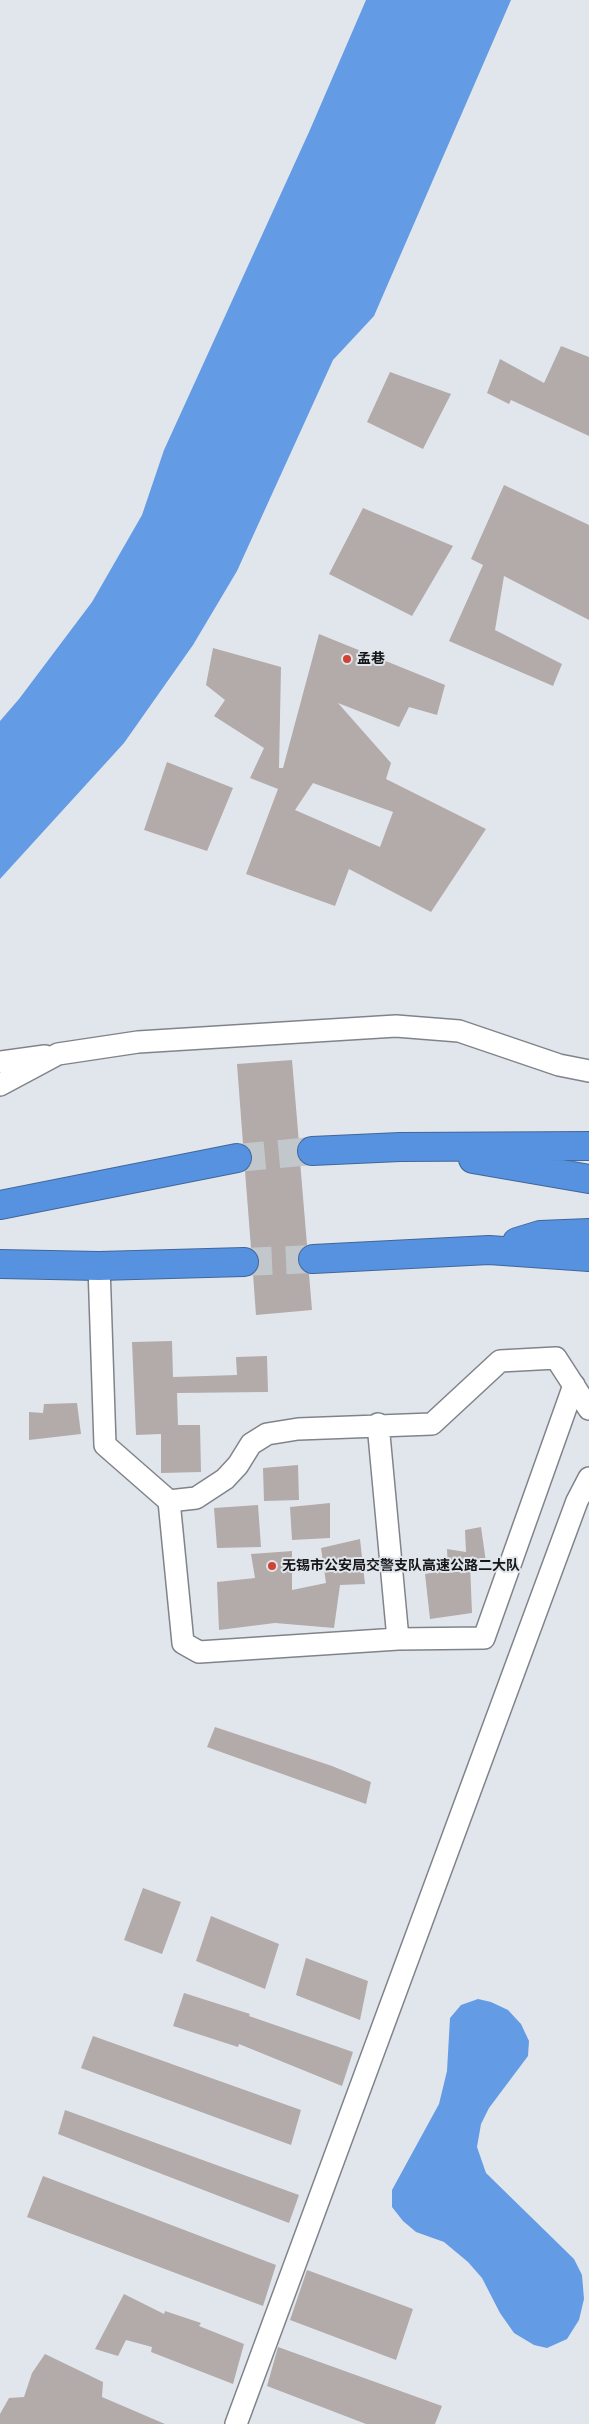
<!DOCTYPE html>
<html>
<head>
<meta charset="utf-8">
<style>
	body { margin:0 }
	canvas { display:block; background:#e1e6ec }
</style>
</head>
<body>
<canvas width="589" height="2424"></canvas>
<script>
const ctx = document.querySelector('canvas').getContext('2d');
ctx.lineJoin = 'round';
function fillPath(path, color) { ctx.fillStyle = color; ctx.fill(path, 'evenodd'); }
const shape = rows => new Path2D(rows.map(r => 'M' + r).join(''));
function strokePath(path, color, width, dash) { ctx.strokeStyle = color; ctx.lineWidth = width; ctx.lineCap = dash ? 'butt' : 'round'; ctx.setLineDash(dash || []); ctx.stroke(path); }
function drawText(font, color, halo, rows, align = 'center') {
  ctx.font = font + ' "Varela Round","Noto Sans SC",sans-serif'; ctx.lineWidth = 4; ctx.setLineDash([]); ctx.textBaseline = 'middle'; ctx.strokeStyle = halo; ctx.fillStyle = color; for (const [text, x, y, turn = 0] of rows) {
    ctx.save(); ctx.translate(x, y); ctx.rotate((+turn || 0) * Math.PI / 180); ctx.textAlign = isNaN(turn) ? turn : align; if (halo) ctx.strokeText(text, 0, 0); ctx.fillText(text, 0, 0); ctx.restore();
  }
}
const water = shape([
	[366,0,511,0,374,316,333,360,237,571,193,645,124,743,0,879,0,721,19,699,92,602,142,515,164,450,309,132],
	[478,1999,491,2002,508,2010,521,2024,529,2041,528,2056,489,2108,481,2124,477,2147,486,2173,574,2259,582,2275,584,2299,579,2320,567,2339,547,2348,534,2345,514,2333,500,2313,482,2278,468,2262,444,2242,416,2232,403,2221,392,2207,392,2190,439,2104,447,2071,450,2018,461,2005]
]);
const building = shape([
	[561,346,589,357,589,436,511,400,509,404,487,393,500,359,544,383],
	[390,372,451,394,423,449,367,422],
	[504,485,589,525,589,620,504,576,495,630,562,664,553,686,449,641,483,565,471,559],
	[363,508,453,546,412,616,329,574],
	[319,634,445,685,437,715,409,707,399,727,338,703,391,763,386,779,486,829,431,912,349,869,335,906,246,874,278,789,250,778,264,748,214,716,225,700,206,685,213,648,281,667,279,768,283,768],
	[313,783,393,812,380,847,295,810],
	[167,762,233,788,207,851,144,830],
	[292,1060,299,1143,296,1152,300,1161,307,1245,299,1251,297,1260,300,1268,309,1274,312,1310,256,1315,253,1274,258,1269,260,1261,257,1253,251,1248,245,1171,252,1163,252,1155,249,1148,243,1144,237,1064],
	[172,1341,173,1377,237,1375,236,1357,267,1356,268,1392,177,1393,178,1425,200,1425,201,1472,161,1473,161,1434,136,1435,132,1342],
	[77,1403,81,1434,29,1440,29,1412,43,1413,44,1404],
	[298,1465,299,1500,264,1501,263,1468],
	[330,1503,330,1538,292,1540,290,1507],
	[258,1505,261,1547,217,1548,214,1508],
	[481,1527,486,1562,470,1564,472,1613,430,1619,425,1574,448,1570,447,1549,466,1552,465,1530],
	[360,1539,365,1584,340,1585,334,1628,275,1623,219,1630,217,1582,255,1578,251,1554,292,1551,292,1590,326,1583,321,1548],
	[215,1727,332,1766,371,1782,366,1804,207,1747],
	[143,1888,181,1902,162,1954,124,1940],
	[211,1916,279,1944,265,1989,196,1961],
	[306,1958,368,1981,360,2020,296,1995],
	[184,1993,250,2014,249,2016,353,2052,342,2086,239,2044,238,2047,173,2026],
	[93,2036,301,2110,291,2145,81,2068],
	[65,2110,299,2195,289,2223,58,2134],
	[43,2176,276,2265,263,2306,27,2217],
	[307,2270,413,2309,396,2360,290,2320],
	[124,2294,164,2314,165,2311,201,2323,199,2326,244,2344,233,2384,151,2352,152,2347,126,2340,118,2356,95,2349],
	[278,2347,442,2406,435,2424,366,2424,267,2386],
	[45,2354,103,2382,102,2397,165,2424,0,2424,0,2414,9,2398,24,2397,32,2373]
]);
const highwayTunnel = shape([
	[237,1158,312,1151],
	[244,1262,313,1259]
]);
const minor = shape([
	[0,1062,45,1056],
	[0,1085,58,1054,138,1042,396,1026,459,1031,559,1065,589,1071],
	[99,1266,105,1445,169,1501,183,1643,199,1652,398,1639],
	[378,1424,398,1639,484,1638,574,1385],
	[169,1501,196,1498,225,1479,238,1465,251,1444,267,1434,298,1429,432,1424,500,1361,556,1358,589,1409],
	[236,2424,577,1501,589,1478]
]);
const highway = shape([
	[312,1151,400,1147,589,1146],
	[473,1159,589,1179],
	[0,1205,237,1158],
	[517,1242,540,1235,589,1233],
	[313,1259,489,1250,589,1257],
	[0,1264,99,1266,244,1262]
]);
const markers = [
	[347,659,5,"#d04236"],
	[272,1566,5,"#d04236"]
];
const poiNames = [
	["孟巷",357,659],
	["无锡市公安局交警支队高速公路二大队",282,1566]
];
fillPath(water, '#649be5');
fillPath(building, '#b3aba9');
strokePath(highwayTunnel, '#c2c7cc', 28, [28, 14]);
strokePath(minor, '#80848a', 24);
strokePath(highway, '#40679a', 30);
strokePath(minor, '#fff', 21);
strokePath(highway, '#5792e0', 28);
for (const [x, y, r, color] of markers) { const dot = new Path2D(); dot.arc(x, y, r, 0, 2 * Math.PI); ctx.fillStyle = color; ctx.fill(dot); strokePath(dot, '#e1e6ec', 2); }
drawText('bold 14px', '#141618', '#e1e6ec', poiNames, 'left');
</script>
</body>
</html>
